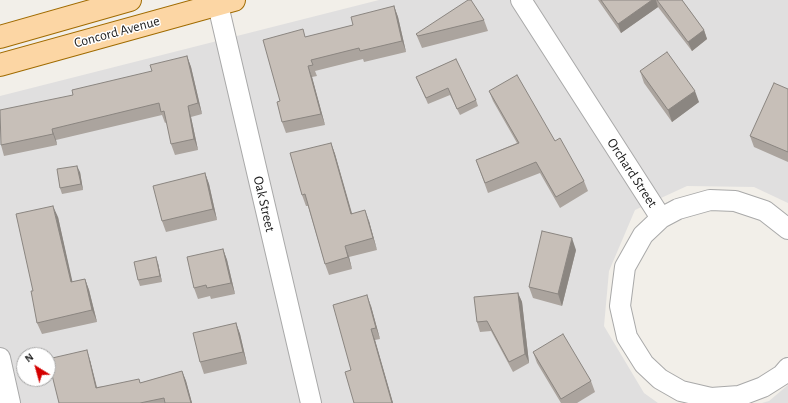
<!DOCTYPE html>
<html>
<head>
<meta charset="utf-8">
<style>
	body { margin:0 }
	#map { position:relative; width:788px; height:403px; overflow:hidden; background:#f2efe9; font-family:"Alegreya Sans",sans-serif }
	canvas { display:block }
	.north { position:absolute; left:16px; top:347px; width:40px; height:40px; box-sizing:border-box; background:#fff; border:1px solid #a7a7a7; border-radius:50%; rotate:323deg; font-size:11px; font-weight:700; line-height:16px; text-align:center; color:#222 }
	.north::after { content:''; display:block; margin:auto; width:14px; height:18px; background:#d40000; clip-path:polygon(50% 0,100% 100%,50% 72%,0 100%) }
</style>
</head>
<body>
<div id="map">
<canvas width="788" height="403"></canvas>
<div class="north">N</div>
</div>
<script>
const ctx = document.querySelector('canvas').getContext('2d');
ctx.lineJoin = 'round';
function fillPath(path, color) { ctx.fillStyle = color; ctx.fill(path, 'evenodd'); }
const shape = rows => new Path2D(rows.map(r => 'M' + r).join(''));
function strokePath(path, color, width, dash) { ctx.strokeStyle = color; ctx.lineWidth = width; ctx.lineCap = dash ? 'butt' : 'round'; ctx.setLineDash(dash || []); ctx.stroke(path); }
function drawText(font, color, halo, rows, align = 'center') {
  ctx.font = font + ' "Alegreya Sans",sans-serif'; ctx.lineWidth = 3; ctx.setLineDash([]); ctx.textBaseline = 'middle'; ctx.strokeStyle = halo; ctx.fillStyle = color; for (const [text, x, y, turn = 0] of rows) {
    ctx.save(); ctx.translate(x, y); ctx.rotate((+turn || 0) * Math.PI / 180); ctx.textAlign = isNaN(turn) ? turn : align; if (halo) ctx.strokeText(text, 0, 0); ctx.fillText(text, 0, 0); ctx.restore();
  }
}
const residential = shape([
	[379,0,788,0,788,203,754,187,687,186,635,210,609,271,604,326,644,393,658,403,0,403,0,96],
	[24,355,48,355,48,379,24,379],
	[788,385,788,403,762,403,769,401]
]);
const minor = shape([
	[521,0,661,218],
	[218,5,311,403],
	[788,229,765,211,735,201,710,200,678,209,661,218,643,235,625,267,620,306,627,337,644,364,660,379,681,391,711,398,739,396,763,387,782,375,788,368],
	[0,358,10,403]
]);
const primary = shape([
	[0,37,130,0],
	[0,65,234,0]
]);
const wall = shape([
	[598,0,682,0,704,30,707,39,692,51,658,7,621,33],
	[394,6,398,17,406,52,364,62,363,59,315,71,317,76,312,77,325,125,286,133,282,122,280,101,306,37,353,25],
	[484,20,488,31,422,48,416,34],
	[187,56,191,67,202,114,191,117,198,150,175,155,171,144,167,122,165,123,162,115,56,140,57,145,4,156,1,145,73,95,152,71],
	[456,59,476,100,478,106,460,115,450,95,428,104,416,77],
	[640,71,699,102,672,122,644,83],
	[788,89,788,162,754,147,750,136],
	[489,91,555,141,584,181,588,191,560,208,540,173,488,193,476,160,517,143,493,101],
	[331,143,335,154,352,213,369,221,377,250,349,257,352,269,329,275,325,264,308,206,306,206,302,195],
	[80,172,83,190,62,194,60,188],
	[205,173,209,184,217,220,166,232,162,221],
	[58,217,72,282,85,279,89,290,97,322,42,334,37,323,33,291],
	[223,249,227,260,235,294,211,299,210,296,198,299,194,288],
	[576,250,562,306,533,298,529,287],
	[158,263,162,282,140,286,138,280],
	[518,293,522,302,529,363,513,372,491,331,480,332,477,322],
	[371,306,380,339,375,340,393,403,354,403,351,370],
	[236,323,240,334,247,364,204,374,200,362],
	[533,352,591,381,595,392,577,403,561,403,537,363],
	[90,360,97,387,140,383,182,371,186,381,192,403,59,403]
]);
const shadedWall = shape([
	[652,0,656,0,658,7,621,33,618,24],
	[394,6,398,17,406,52,402,41],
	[704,30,707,39,692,51,688,42],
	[187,56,191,67,202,114,198,103],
	[308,66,312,77,325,125,321,114],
	[695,91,699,102,672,122,668,110],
	[188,106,191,117,198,150,194,139],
	[52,129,56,140,57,145,53,134],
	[331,143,335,154,355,225,351,214],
	[77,166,80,172,83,190,81,184],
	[205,173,209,184,217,220,213,209],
	[53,206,58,217,75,293,71,282],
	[365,210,369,221,377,250,373,238],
	[572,238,576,250,562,306,558,294],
	[345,246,349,257,352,269,348,257],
	[223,249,227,260,235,294,231,283],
	[156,257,158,263,162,282,160,276],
	[85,279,89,290,97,322,92,310],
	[518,293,522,302,529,363,525,354],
	[367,295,371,306,380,339,376,328],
	[236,323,240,334,247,364,243,352],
	[371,329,375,340,393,403,392,403],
	[87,350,90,360,99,397,96,388],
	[182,371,186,381,192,403,191,403]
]);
const building = shape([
	[468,0,471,0,484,20,418,36,416,34,468,0],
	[601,0,652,0,618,24,601,0],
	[657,0,682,0,704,30,688,42,657,0],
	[394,6,402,41,360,51,359,48,311,60,313,65,308,66,321,114,282,122,277,102,280,101,263,40,303,29,305,37,353,25,351,17,394,6],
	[667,52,695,91,668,110,640,71,667,52],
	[187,56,198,103,188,106,194,139,171,144,164,111,161,112,159,103,52,129,53,134,1,145,0,110,73,95,72,90,152,71,150,65,187,56],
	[456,59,476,100,457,109,448,88,426,98,416,77,456,59],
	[517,75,555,141,560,138,584,181,556,197,536,162,485,183,476,160,519,143,489,91,517,75],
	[774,83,788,89,788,152,750,136,774,83],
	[331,143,351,214,365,210,373,238,345,246,348,257,325,264,305,194,302,195,290,153,331,143],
	[77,166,81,184,60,188,57,169,77,166],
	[205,173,213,209,162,221,153,186,205,173],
	[53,206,71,282,85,279,92,310,37,323,31,291,33,291,16,214,53,206],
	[542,231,572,238,558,294,529,287,542,231],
	[223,249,231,283,207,288,206,285,194,288,187,257,223,249],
	[156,257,160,276,138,280,134,262,156,257],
	[518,293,525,354,509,362,487,321,477,322,474,297,518,293],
	[367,295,376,328,371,329,392,403,354,403,345,372,351,370,333,305,367,295],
	[236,323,243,352,200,362,193,333,236,323],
	[563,334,591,381,561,399,533,352,563,334],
	[87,350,96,388,139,379,140,383,182,371,191,403,165,403,164,398,140,403,59,403,48,359,87,350]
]);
const streetNames = [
	["Concord Avenue",117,32,-15],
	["Orchard Street",632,173,57],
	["Oak Street",264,204,77]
];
fillPath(residential, '#e0dfdf');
strokePath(minor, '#a9a9a9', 22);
strokePath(primary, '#a06b00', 24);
strokePath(minor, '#fff', 20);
strokePath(primary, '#fcd6a4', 22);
fillPath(wall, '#aba49e');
fillPath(shadedWall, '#8b8681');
fillPath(building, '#c7bfb8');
strokePath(building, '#8b8681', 1);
drawText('14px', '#222', '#fff', streetNames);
</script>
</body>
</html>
